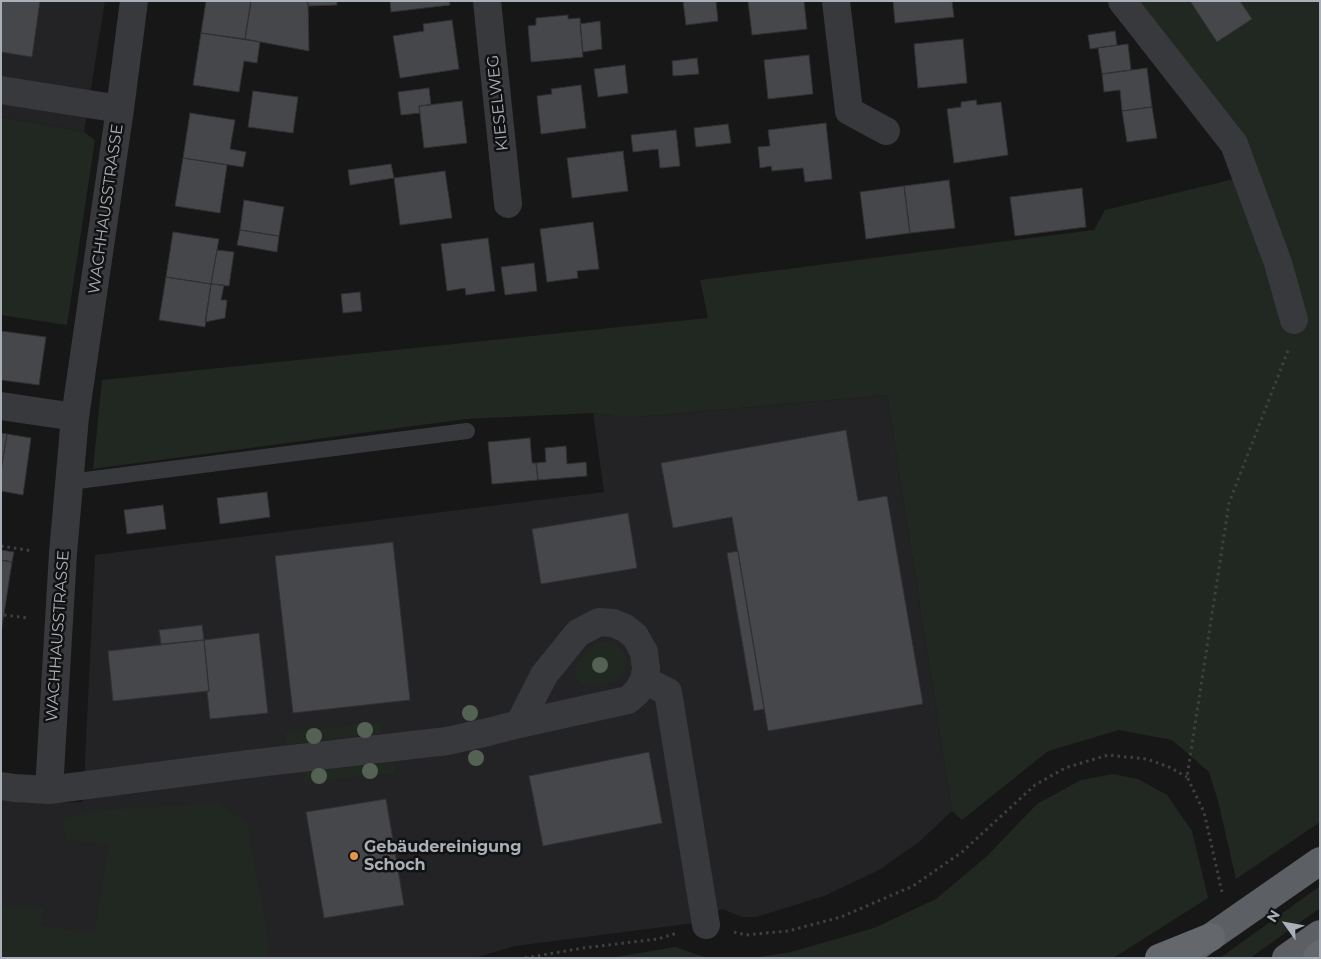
<!DOCTYPE html>
<html>
<head>
<meta charset="utf-8">
<style>
	body { margin:0 }
	#map { position:relative; width:1321px; height:959px; overflow:hidden; background:#171718; font-family:Montserrat,sans-serif }
	canvas { display:block }
	.frame { position:absolute; inset:0; border:2px solid #aab0b7; pointer-events:none }
	.north { position:absolute; left:1261px; top:899px; width:50px; height:50px; -webkit-text-stroke:4px #121213; paint-order:stroke; rotate:302deg; font-size:14px; font-weight:700; line-height:20px; text-align:center; color:#aab0b7 }
	.north::after { content:''; display:block; margin:auto; width:18px; height:22px; background:#aab0b7; clip-path:polygon(50% 0,100% 100%,50% 72%,0 100%) }
</style>
</head>
<body>
<div id="map">
<canvas width="1321" height="959"></canvas>
<div class="frame"></div>
<div class="north">N</div>
</div>
<script>
const ctx = document.querySelector('canvas').getContext('2d');
ctx.lineJoin = 'round';
function fillPath(path, color) { ctx.fillStyle = color; ctx.fill(path, 'evenodd'); }
const shape = rows => new Path2D(rows.map(r => 'M' + r).join(''));
function strokePath(path, color, width, dash) { ctx.strokeStyle = color; ctx.lineWidth = width; ctx.lineCap = dash ? 'butt' : 'round'; ctx.setLineDash(dash || []); ctx.stroke(path); }
function drawText(font, color, halo, rows, align = 'center') {
  ctx.font = font + ' Montserrat,sans-serif'; ctx.lineWidth = 5; ctx.setLineDash([]); ctx.textBaseline = 'middle'; ctx.strokeStyle = halo; ctx.fillStyle = color; for (const [text, x, y, turn = 0] of rows) {
    ctx.save(); ctx.translate(x, y); ctx.rotate((+turn || 0) * Math.PI / 180); ctx.textAlign = isNaN(turn) ? turn : align; if (halo) ctx.strokeText(text, 0, 0); ctx.fillText(text, 0, 0); ctx.restore();
  }
}
const built = shape([
	[1,1,105,1,84,132,1,117],
	[887,395,952,811,919,842,879,870,824,896,756,917,742,917,722,909,694,923,515,946,474,958,1,958,1,799,25,803,83,802,95,555,604,492,593,413,626,418]
]);
const green = shape([
	[1133,1,1320,1,1320,822,1236,879,1218,801,1209,772,1172,740,1119,730,1048,751,962,820,952,811,887,395,626,418,593,413,466,419,93,469,102,380,708,318,700,280,1094,230,1105,210,1255,174],
	[1,117,84,132,95,140,67,325,1,315],
	[606,641,614,643,625,653,627,659,626,666,624,672,618,680,613,682,587,686,580,684,574,675,575,669,585,653,590,648,598,643],
	[383,722,378,734,286,744,285,733],
	[394,762,395,773,302,783,306,772],
	[1113,774,1138,779,1167,795,1192,831,1208,898,1118,955,1113,958,752,958,791,952,874,928,936,899,986,857,1037,804,1081,780],
	[218,803,247,823,269,942,266,958,1,958,1,906,44,909,41,926,95,933,108,845,65,839,64,819,103,810],
	[1320,886,1320,908,1250,958,1220,958],
	[675,947,707,958,609,958]
]);
const building = shape([
	[1,1,40,1,32,57,1,52,1,1],
	[206,1,251,1,245,39,201,33,206,1],
	[251,1,308,1,309,51,245,39,251,1],
	[308,1,337,1,337,5,308,6,308,1],
	[390,1,449,1,450,5,391,12,390,1],
	[683,1,716,1,718,21,686,25,683,1],
	[748,1,804,1,807,29,752,35,748,1],
	[893,1,952,1,954,17,895,23,893,1],
	[1190,1,1240,1,1252,19,1217,42,1190,1],
	[568,15,568,19,580,18,583,57,531,62,528,26,536,25,536,18,568,15],
	[452,20,459,69,400,78,393,36,424,31,423,24,452,20],
	[600,21,602,49,583,52,580,24,600,21],
	[1115,31,1117,45,1090,49,1088,35,1115,31],
	[201,33,260,42,257,63,244,61,239,92,193,85,201,33],
	[963,39,967,83,918,88,914,44,963,39],
	[1128,44,1131,70,1102,74,1098,48,1128,44],
	[809,55,813,94,768,99,764,60,809,55],
	[697,58,699,74,673,76,672,61,697,58],
	[625,65,628,93,598,97,594,69,625,65],
	[1147,68,1152,107,1122,111,1120,90,1104,92,1102,74,1147,68],
	[581,85,586,128,541,134,537,96,552,94,551,89,581,85],
	[429,88,431,105,419,106,420,113,401,115,398,92,429,88],
	[253,91,298,97,293,133,248,127,253,91],
	[976,100,977,105,1001,102,1008,155,954,163,947,109,961,107,961,102,976,100],
	[462,101,467,143,424,148,419,106,462,101],
	[1152,107,1157,138,1127,142,1122,111,1152,107],
	[190,113,235,120,230,149,246,152,243,167,183,158,190,113],
	[826,123,832,179,805,182,803,168,772,171,771,166,760,168,758,147,770,146,768,130,826,123],
	[728,124,731,143,696,147,694,128,728,124],
	[676,130,680,166,660,168,658,149,633,152,631,135,676,130],
	[623,151,628,191,572,198,567,158,623,151],
	[183,158,227,165,220,213,175,206,183,158],
	[391,164,394,178,350,185,348,170,391,164],
	[445,171,452,218,400,225,394,178,445,171],
	[949,180,955,228,910,233,904,186,949,180],
	[904,186,910,233,866,239,860,192,904,186],
	[1082,188,1086,227,1015,236,1010,197,1082,188],
	[244,200,284,207,279,236,240,230,244,200],
	[593,222,599,269,577,271,578,278,547,282,540,229,593,222],
	[240,230,279,236,277,252,237,245,240,230],
	[173,232,219,239,211,284,166,277,173,232],
	[488,238,495,291,466,295,465,288,447,291,441,244,488,238],
	[217,250,234,252,229,286,211,284,217,250],
	[534,263,537,291,505,295,501,267,534,263],
	[166,277,211,284,205,327,159,320,166,277],
	[211,284,224,285,221,300,227,300,225,318,205,322,211,284],
	[360,292,362,311,343,313,341,294,360,292],
	[1,331,46,337,39,385,1,380,1,331],
	[846,430,858,501,887,496,923,704,768,731,732,517,673,528,661,463,846,430],
	[1,433,7,434,1,470,1,433],
	[7,434,31,438,23,495,1,491,1,470,7,434],
	[530,438,532,463,536,463,538,480,492,484,488,442,530,438],
	[566,446,567,464,586,462,587,476,538,480,536,463,546,462,545,448,566,446],
	[267,492,270,517,220,524,217,498,267,492],
	[163,505,166,529,127,534,124,510,163,505],
	[628,513,637,568,541,584,532,529,628,513],
	[393,542,410,700,293,713,275,556,393,542],
	[1,550,14,552,12,562,1,560,1,550],
	[738,551,764,709,754,711,727,553,738,551],
	[1,560,12,562,1,633,1,560],
	[202,625,204,640,161,644,159,630,202,625],
	[259,633,268,713,210,719,207,691,209,691,204,640,259,633],
	[204,640,209,691,113,701,108,651,204,640],
	[649,752,662,823,543,846,529,776,649,752],
	[386,799,404,905,324,918,306,812,386,799]
]);
const path = shape([
	[1,546,33,551],
	[4,615,28,618],
	[1222,892,1204,812,1187,777,1229,503,1289,348],
	[734,932,746,935,788,931,841,917,913,886,962,852,1035,785,1065,768,1108,755,1147,759,1169,767,1187,777],
	[525,958,583,948,658,939,677,933]
]);
const service = shape([
	[70,482,467,431]
]);
const minor = shape([
	[487,1,508,204],
	[836,1,849,111,886,131],
	[1122,1,1234,144,1278,263,1294,320],
	[1,90,120,109],
	[1,406,75,417],
	[644,680,668,692,706,925],
	[1,786,14,788,49,790,249,764,447,741,488,732,519,724,628,700,637,692,644,680,646,669,644,652,635,636,625,628,613,623,599,622,578,633,544,675,519,724],
	[49,790,63,553,75,417,120,109,134,1]
]);
const trunk = shape([
	[1192,950,1320,861],
	[1286,958,1320,934]
]);
const motorway = shape([
	[1159,958,1211,937],
	[1317,958,1320,954]
]);
const trees = [
	[600,665],
	[470,713],
	[365,730],
	[314,736],
	[476,758],
	[370,771],
	[319,776]
];
const markers = [
	[354,856,5,"#e09747"]
];
const streetNames = [
	["KIESELWEG",498,103,-96],
	["WACHHAUSSTRASSE",106,209,-82],
	["WACHHAUSSTRASSE",58,636,-86]
];
const poiNames = [
	["Gebäudereinigung",364,847],
	["Schoch",364,865]
];
fillPath(built, '#232325');
fillPath(green, '#212821');
fillPath(building, '#46474b');
strokePath(building, '#313134', 1);
strokePath(path, '#3e4044', 3, [2.5, 4]);
strokePath(service, '#38393d', 16);
strokePath(minor, '#38393d', 28);
strokePath(trunk, '#5c6064', 28);
strokePath(motorway, '#64686d', 28);
ctx.fillStyle = '#546253';
for (const [x, y] of trees) { ctx.beginPath(); ctx.arc(x, y, 8, 0, 2 * Math.PI); ctx.fill(); }
for (const [x, y, r, color] of markers) { const dot = new Path2D(); dot.arc(x, y, r, 0, 2 * Math.PI); ctx.fillStyle = color; ctx.fill(dot); strokePath(dot, '#121213', 2); }
drawText('16px', '#aab0b7', '#121213', streetNames);
drawText('bold 16px', '#aab0b7', '#121213', poiNames, 'left');
</script>
</body>
</html>
